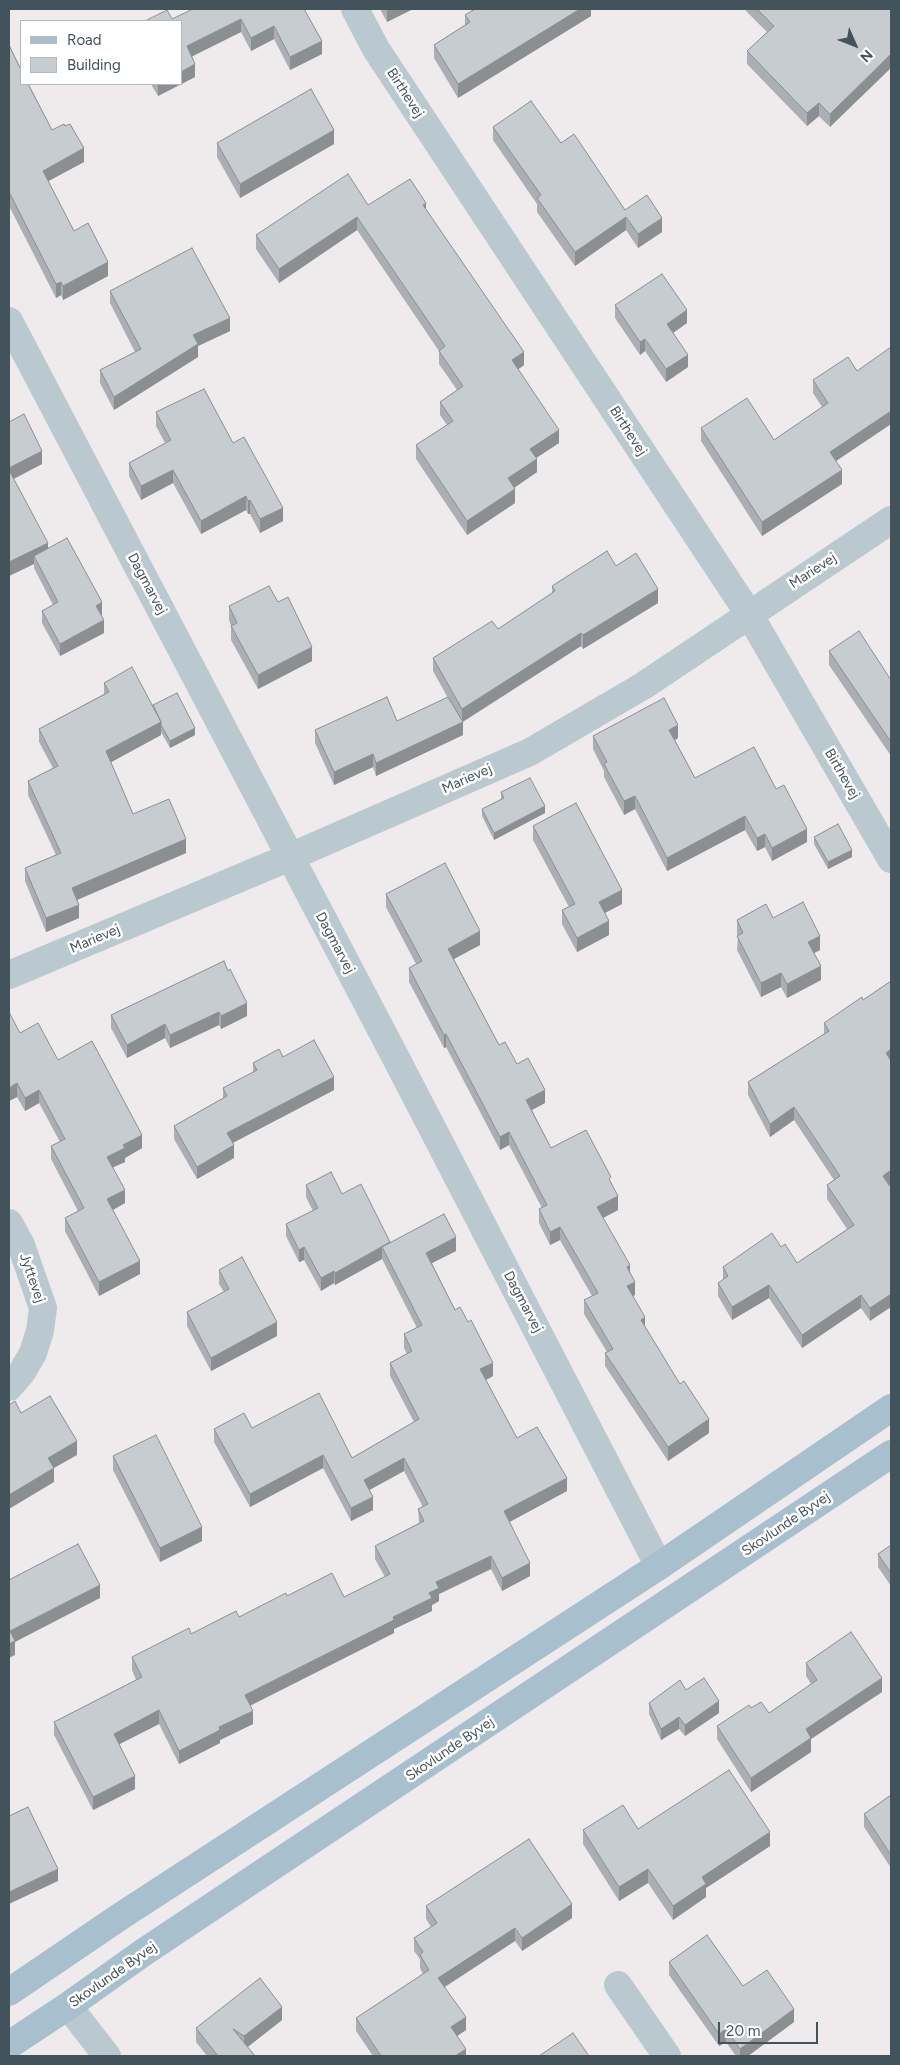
<!DOCTYPE html>
<html>
<head>
<meta charset="utf-8">
<style>
	body { margin:0 }
	#map { position:relative; width:900px; height:2065px; overflow:hidden; background:#efebec; font-family:Figtree,sans-serif }
	canvas { display:block }
	.frame { position:absolute; inset:0; border:10px solid #42535b; pointer-events:none }
	.legend { position:absolute; left:20px; top:20px; width:162px; height:65px; box-sizing:border-box; background:#fff; border:1px solid #b3babd; margin:0; padding:6px 9px; list-style:none; font-size:15px; color:#42535b }
	.legend li { display:flex; align-items:center; gap:10px; height:25px }
	.legend b { width:25px; border:1px solid #b3babd }
	.north { position:absolute; left:830px; top:20px; width:50px; height:50px; -webkit-text-stroke:4px #fff; paint-order:stroke; rotate:134deg; font-size:14px; font-weight:700; line-height:20px; text-align:center; color:#42535b }
	.north::after { content:''; display:block; margin:auto; width:18px; height:22px; background:#42535b; clip-path:polygon(50% 0,100% 100%,50% 72%,0 100%) }
	.scale { position:absolute; left:718px; top:2022px; width:100px; height:22px; box-sizing:border-box; border:2px solid #42535b; border-top:0; padding-left:6px; font-size:15px; line-height:18px; white-space:nowrap; color:#42535b; -webkit-text-stroke:4px #fff; paint-order:stroke }
</style>
</head>
<body>
<div id="map">
<canvas width="900" height="2065"></canvas>
<div class="frame"></div>
<ul class="legend">
<li><b style="height:6px;background:#a8c0ce"></b>Road</li>
<li><b style="height:14px;background:#c7ccd1"></b>Building</li>
</ul>
<div class="north">N</div>
<div class="scale">20 m</div>
</div>
<script>
const ctx = document.querySelector('canvas').getContext('2d');
ctx.lineJoin = 'round';
const shape = rows => new Path2D(rows.map(r => 'M' + r).join(''));
function strokePath(path, color, width, dash) { ctx.strokeStyle = color; ctx.lineWidth = width; ctx.lineCap = dash ? 'butt' : 'round'; ctx.setLineDash(dash || []); ctx.stroke(path); }
function fillPath(path, color) { ctx.fillStyle = color; ctx.fill(path, 'evenodd'); }
function drawText(font, color, halo, rows, align = 'center') {
  ctx.font = font + ' Figtree,sans-serif'; ctx.lineWidth = 5; ctx.setLineDash([]); ctx.textBaseline = 'middle'; ctx.strokeStyle = halo; ctx.fillStyle = color; for (const [text, x, y, turn = 0] of rows) {
    ctx.save(); ctx.translate(x, y); ctx.rotate((+turn || 0) * Math.PI / 180); ctx.textAlign = isNaN(turn) ? turn : align; if (halo) ctx.strokeText(text, 0, 0); ctx.fillText(text, 0, 0); ctx.restore();
  }
}
const minor = shape([
	[355,9,376,49,749,614,891,859],
	[9,321,398,1062,659,1566],
	[9,975,290,857,530,752,643,686,891,520],
	[9,1223,21,1245,43,1308,40,1331,33,1353,22,1372,9,1387],
	[618,1985,667,2056],
	[68,2006,107,2056]
]);
const major = shape([
	[9,1992,121,1916,659,1566,891,1408],
	[9,2045,68,2006,144,1952,891,1454]
]);
const wall = shape([
	[304,9,322,54,290,70,274,39,251,51,241,32,192,56,195,77,158,96,151,84,181,84,172,19],
	[380,9,413,9,387,22],
	[591,9,591,16,458,98,434,58,434,45,465,25,465,15],
	[746,9,891,9,830,127,819,116,807,126,747,64,747,51,767,32,746,11],
	[9,45,52,130,84,162,48,181,74,231,108,276,63,300,61,295,56,298,9,206],
	[493,127,561,143,625,210,662,232,638,248,626,230,575,266,537,212,537,204,493,140],
	[217,143,334,144,240,198,217,157],
	[368,205,426,210,524,365,518,369,559,443,536,458,537,472,514,488,515,503,467,535,416,459,416,445,447,425,440,415,440,402,457,390,439,364,439,351,357,230,279,283,256,249,256,235],
	[110,291,230,331,198,346,198,357,114,410,100,383,100,370,135,352,110,303],
	[615,305,687,323,673,333,688,367,666,382,645,351,640,355,615,318],
	[813,380,891,424,836,461,842,484,762,536,701,441,701,428,774,440,822,407,813,393],
	[156,412,233,443,283,521,260,533,250,514,248,514,246,510,201,534,173,483,141,500,129,476,129,463,165,443,156,426],
	[9,422,42,464,14,479,48,548,102,615,101,615,104,633,60,656,42,623,42,611,53,605,34,568,34,564,9,576],
	[616,566,658,603,583,649,581,646,463,722,463,735,376,776,373,767,334,785,315,743,315,730,397,721,448,698,433,671,433,658,498,629,552,593,552,586],
	[278,602,312,661,258,689,231,640,231,626,229,620,229,606],
	[829,651,891,680,891,756,829,665],
	[104,683,153,705,195,735,170,748,161,732,161,735,111,762,133,814,186,853,77,900,79,918,46,932,25,881,25,868,56,855,28,795,28,781,53,768,39,742,39,729,104,694],
	[593,736,678,738,675,740,695,778,776,789,807,842,772,861,765,847,757,851,745,830,667,871,635,809,624,815,604,777,604,771,593,749],
	[501,792,545,813,494,840,482,816,482,809,501,799],
	[533,826,622,904,605,913,609,935,577,952,562,924,562,910,569,907,533,840],
	[814,837,852,857,828,869,814,844],
	[386,894,480,945,454,959,499,1045,517,1064,545,1103,532,1110,551,1148,611,1182,618,1210,603,1218,630,1273,635,1295,633,1296,645,1328,709,1433,668,1461,605,1366,605,1353,607,1352,584,1314,584,1300,592,1296,560,1240,550,1245,539,1223,539,1209,542,1208,509,1145,500,1150,446,1047,444,1048,409,982,409,968,416,964,386,907],
	[773,918,820,950,814,953,821,980,787,998,781,987,761,997,737,950,738,936,737,934,737,920],
	[224,961,247,1016,221,1029,219,1025,170,1048,165,1038,127,1058,111,1028,111,1015],
	[891,981,891,1184,889,1185,870,1321,861,1308,802,1348,769,1298,732,1320,718,1296,718,1283,723,1280,723,1267,781,1247,797,1263,847,1229,827,1199,827,1185,834,1180,794,1120,770,1137,748,1095,748,1082,824,1034,824,1023,863,1000],
	[20,1033,58,1060,142,1148,125,1158,125,1162,113,1167,125,1203,113,1210,140,1274,99,1296,65,1231,65,1218,78,1211,51,1159,51,1146,60,1142,39,1103,25,1111,17,1097,9,1101],
	[283,1057,334,1090,232,1143,234,1158,197,1179,174,1139,174,1126,223,1098,223,1088,253,1072,253,1063],
	[306,1185,342,1194,390,1242,456,1251,432,1263,455,1310,493,1376,486,1380,517,1438,567,1491,509,1522,530,1576,502,1591,491,1569,439,1594,439,1601,432,1605,432,1611,394,1629,394,1633,250,1706,253,1724,220,1740,220,1743,179,1764,159,1724,119,1744,135,1789,93,1810,54,1735,54,1722,136,1680,132,1670,132,1657,191,1634,239,1617,287,1596,344,1597,385,1577,375,1559,375,1546,419,1523,418,1509,423,1507,404,1471,369,1490,373,1510,351,1521,323,1468,250,1507,214,1442,214,1429,252,1428,352,1458,414,1422,390,1376,390,1363,407,1354,404,1348,404,1334,417,1328,382,1259,335,1285,334,1283,321,1291,304,1260,299,1262,286,1236,286,1224,313,1211,306,1197],
	[219,1270,277,1336,211,1371,187,1326,187,1312,224,1292,219,1284],
	[113,1456,202,1541,160,1562,113,1470],
	[891,1545,891,1586,878,1567,878,1554],
	[806,1663,882,1692,811,1739,811,1752,751,1792,717,1739,717,1726,751,1708,769,1713,811,1684,806,1676],
	[686,1690,719,1713,685,1736,679,1729,661,1740,649,1714,649,1703],
	[891,1795,891,1868,864,1827,864,1814],
	[638,1829,770,1846,706,1888,706,1897,673,1920,648,1883,619,1901,583,1844,583,1830],
	[426,1906,572,1918,522,1951,515,1941,445,1987,466,2030,457,2036,466,2056,373,2056,356,2031,356,2018,423,1974,420,1968,420,1959,414,1951,414,1938,431,1927,426,1919],
	[669,1962,743,1986,794,2022,748,2056,736,2056,726,2042,719,2046,669,1975],
	[282,2020,247,2047,255,2056,207,2056,196,2042,196,2028]
]);
const shadedWall = shape([
	[387,9,413,9,387,22],
	[580,9,591,9,591,16,458,98,458,84],
	[241,19,241,32,187,59,187,46],
	[274,26,274,39,251,51,251,38],
	[322,41,322,54,290,70,290,57],
	[891,54,891,68,830,127,830,114],
	[195,64,195,77,158,96,158,84,181,84,181,72],
	[819,103,819,116,807,126,807,113],
	[334,130,334,144,240,198,240,184],
	[84,148,84,162,43,184,43,171],
	[426,203,426,217,423,205],
	[357,217,357,230,279,283,279,269],
	[626,217,626,230,575,266,575,252],
	[662,218,662,232,638,248,638,234],
	[108,262,108,276,63,300,63,286],
	[61,282,61,295,56,298,56,284],
	[687,310,687,323,667,337,667,324],
	[230,318,230,331,198,346,198,357,114,410,114,397,193,335],
	[645,339,645,351,640,355,640,342],
	[524,352,524,365,512,374,512,360],
	[688,355,688,367,666,382,666,369],
	[891,411,891,424,830,465,830,452],
	[559,430,559,443,530,462,530,449],
	[42,451,42,464,9,481,9,468],
	[537,459,537,472,508,492,508,478],
	[173,470,173,483,141,500,141,486],
	[842,470,842,484,762,536,762,522],
	[515,489,515,503,467,535,467,521],
	[246,496,246,510,201,534,201,521],
	[250,500,250,514,248,514,248,501],
	[283,508,283,521,260,533,260,519],
	[48,543,48,557,34,556,34,564,9,576,9,562],
	[658,589,658,603,583,649,583,635],
	[102,602,102,615,96,618,96,606],
	[104,620,104,633,60,656,60,644],
	[581,633,581,646,462,722,462,709],
	[312,647,312,661,258,689,258,675],
	[161,722,161,735,106,765,106,751],
	[463,722,463,735,376,776,376,763],
	[678,725,678,738,669,743,669,730],
	[195,728,195,735,170,748,170,741],
	[373,754,373,767,334,785,334,772],
	[635,796,635,809,624,815,624,801],
	[545,806,545,813,494,840,494,833],
	[745,816,745,830,667,871,667,858],
	[807,829,807,842,772,861,772,848],
	[765,834,765,847,757,851,757,838],
	[186,839,186,853,72,902,72,888],
	[852,850,852,857,828,869,828,862],
	[622,890,622,904,599,916,599,902],
	[79,905,79,918,46,932,46,918],
	[609,921,609,935,577,952,577,938],
	[480,931,480,945,448,962,448,949],
	[820,936,820,950,808,956,808,942],
	[821,966,821,980,787,998,787,984],
	[781,973,781,987,761,997,761,983],
	[247,1003,247,1016,221,1029,221,1016],
	[219,1012,219,1025,170,1048,170,1035],
	[165,1024,165,1038,127,1058,127,1045],
	[446,1034,446,1047,444,1048,444,1035],
	[891,1049,891,1062,886,1053],
	[334,1077,334,1090,227,1146,227,1133],
	[17,1083,17,1097,9,1101,9,1088],
	[39,1090,39,1103,25,1111,25,1098],
	[545,1090,545,1103,526,1113,526,1100],
	[794,1107,794,1120,770,1137,770,1124],
	[509,1132,509,1145,500,1150,500,1137],
	[142,1135,142,1148,125,1158,125,1162,107,1170,107,1157,123,1145],
	[234,1145,234,1158,197,1179,197,1167],
	[891,1170,891,1184,883,1189,883,1176],
	[125,1190,125,1203,107,1213,107,1199],
	[618,1196,618,1210,597,1221,597,1207],
	[560,1227,560,1240,550,1245,550,1232],
	[456,1237,456,1251,426,1266,426,1253],
	[304,1247,304,1260,299,1262,299,1250],
	[382,1247,382,1259,335,1285,335,1273],
	[140,1261,140,1274,99,1296,99,1282],
	[630,1265,630,1278,627,1267],
	[334,1271,334,1283,321,1291,321,1278],
	[635,1282,635,1295,627,1300,627,1286],
	[769,1285,769,1298,732,1320,732,1307],
	[891,1294,891,1307,870,1321,870,1308],
	[861,1295,861,1308,802,1348,802,1335],
	[645,1317,645,1331,641,1320],
	[277,1322,277,1336,211,1371,211,1358],
	[493,1363,493,1376,480,1383,480,1369],
	[709,1419,709,1433,668,1461,668,1447],
	[77,1441,77,1455,54,1468,54,1482,9,1509,9,1495,48,1458],
	[323,1455,323,1468,250,1507,250,1494],
	[404,1458,404,1471,364,1493,364,1480],
	[567,1478,567,1491,504,1525,504,1511],
	[373,1497,373,1510,351,1521,351,1508],
	[202,1527,202,1541,160,1562,160,1548],
	[491,1556,491,1569,439,1594,439,1601,432,1605,432,1611,394,1629,394,1633,245,1708,245,1695,393,1617,429,1593,436,1582],
	[530,1563,530,1576,502,1591,502,1578],
	[100,1585,100,1598,15,1642,15,1655,9,1658,10,1631],
	[882,1678,882,1692,811,1739,811,1752,751,1792,751,1778,806,1729],
	[719,1701,719,1713,685,1736,685,1725],
	[159,1710,159,1724,114,1747,114,1734],
	[253,1711,253,1724,220,1740,220,1743,179,1764,179,1751,219,1727],
	[679,1717,679,1729,661,1740,661,1729],
	[135,1776,135,1789,93,1810,93,1797],
	[770,1832,770,1846,706,1888,706,1897,673,1920,673,1906,702,1877],
	[58,1869,58,1881,9,1904,9,1892],
	[648,1869,648,1883,619,1901,619,1887],
	[572,1904,572,1918,522,1951,522,1938],
	[515,1928,515,1941,438,1991,438,1978],
	[282,2007,282,2020,244,2050,244,2036],
	[794,2009,794,2022,748,2056,740,2056,740,2049],
	[466,2017,466,2030,451,2040,451,2027],
	[726,2029,726,2042,719,2046,719,2034],
	[466,2049,466,2056,455,2056]
]);
const building = shape([
	[193,9,304,9,322,41,290,57,274,26,251,38,241,19,187,46,195,64,181,72,181,21,145,21,167,10,172,19,193,9],
	[475,9,580,9,458,84,434,45,470,22,465,15,475,9],
	[757,9,891,9,891,54,830,114,819,103,807,113,747,51,774,26,757,9],
	[9,45,21,70,21,84,28,84,52,130,64,124,65,126,70,124,84,148,43,171,74,231,88,223,108,262,63,286,61,282,56,284,9,192,9,45],
	[311,89,334,130,240,184,217,143,311,89],
	[531,101,561,143,574,134,625,210,647,195,662,218,638,234,626,217,575,252,537,198,541,195,493,127,531,101],
	[348,174,368,205,410,179,426,203,423,205,524,352,512,360,559,430,530,449,537,459,508,478,515,489,467,521,416,445,453,421,440,402,463,386,439,351,445,346,357,217,279,269,256,235,348,174],
	[192,248,230,318,193,335,198,344,114,397,100,370,141,349,110,291,192,248],
	[662,274,687,310,667,324,688,355,666,369,645,339,640,342,615,305,662,274],
	[891,347,891,411,830,452,842,470,762,522,701,428,747,398,774,440,828,403,813,380,848,357,857,371,891,347],
	[204,389,233,443,244,437,283,508,260,519,250,500,248,501,246,496,201,521,173,470,141,486,129,463,171,440,156,412,204,389],
	[24,414,42,451,9,468,9,422,24,414],
	[9,470,48,543,9,562,9,470],
	[67,538,102,602,96,606,104,620,60,644,42,611,58,602,34,556,67,538],
	[607,551,616,566,636,553,658,589,583,635,581,633,462,709,433,658,492,621,498,629,555,591,552,586,607,551],
	[269,586,278,602,288,597,312,647,258,675,231,626,237,623,229,606,269,586],
	[859,631,891,680,891,742,829,651,859,631],
	[132,667,161,722,106,751,133,814,169,799,186,839,72,888,79,905,46,918,25,868,61,853,28,781,58,766,39,729,109,692,104,683,132,667],
	[177,693,195,728,170,741,161,725,161,722,153,705,177,693],
	[387,697,397,721,448,697,463,722,376,763,373,754,334,772,315,730,387,697],
	[664,698,678,725,669,730,695,778,754,747,776,789,784,785,807,829,772,848,765,834,757,838,745,816,667,858,635,796,624,801,604,764,607,762,593,736,664,698],
	[530,778,545,806,494,833,482,809,504,798,501,792,530,778],
	[576,803,622,890,599,902,609,921,577,938,562,910,575,904,533,826,576,803],
	[838,824,852,850,828,862,814,837,838,824],
	[445,863,480,931,448,949,499,1045,505,1042,517,1064,528,1058,545,1090,526,1100,551,1148,586,1130,611,1177,609,1179,618,1196,597,1207,630,1265,627,1267,635,1282,627,1286,645,1317,641,1320,680,1384,684,1381,709,1419,668,1447,605,1353,613,1349,584,1300,598,1293,560,1227,550,1232,539,1209,547,1205,509,1132,500,1137,446,1034,444,1035,409,968,422,961,386,894,445,863],
	[803,902,820,936,808,942,821,966,787,984,781,973,761,983,737,936,743,933,737,920,766,904,773,918,803,902],
	[224,961,228,971,230,969,247,1003,221,1016,219,1012,170,1035,165,1024,127,1045,111,1015,224,961],
	[891,981,891,1049,886,1053,891,1061,891,1170,883,1176,891,1188,891,1294,870,1308,861,1295,802,1335,769,1285,732,1307,718,1283,728,1276,723,1267,772,1233,781,1247,785,1244,797,1263,854,1225,827,1185,840,1176,794,1107,770,1124,748,1082,829,1031,824,1023,862,997,863,1000,891,981],
	[10,1014,20,1033,38,1023,58,1060,92,1041,142,1135,123,1145,125,1148,107,1157,125,1190,107,1199,140,1261,99,1282,65,1218,84,1208,51,1146,65,1139,39,1090,25,1098,17,1083,9,1088,9,1015,10,1014],
	[314,1040,334,1077,227,1133,234,1145,197,1167,174,1126,227,1096,223,1088,257,1070,253,1063,279,1049,283,1057,314,1040],
	[331,1172,342,1194,361,1184,390,1242,335,1273,334,1271,321,1278,304,1247,299,1250,286,1224,318,1208,306,1185,331,1172],
	[444,1214,456,1237,426,1253,455,1310,460,1307,468,1322,471,1320,493,1363,480,1369,517,1438,537,1427,567,1478,504,1511,530,1563,502,1578,491,1556,436,1582,439,1588,429,1593,432,1598,393,1617,394,1620,245,1695,253,1711,219,1727,220,1730,179,1751,159,1710,114,1734,135,1776,93,1797,54,1722,142,1677,132,1657,189,1628,191,1634,236,1611,239,1617,286,1593,287,1596,332,1573,344,1597,390,1574,375,1546,424,1521,418,1509,428,1504,404,1458,364,1480,373,1497,351,1508,323,1455,250,1494,214,1429,244,1413,252,1428,319,1393,352,1458,419,1419,390,1363,412,1351,404,1334,422,1325,382,1247,444,1214],
	[242,1257,277,1322,211,1358,187,1312,229,1289,219,1270,242,1257],
	[50,1396,77,1441,48,1458,54,1468,9,1495,9,1405,15,1401,21,1413,50,1396],
	[156,1435,202,1527,160,1548,113,1456,156,1435],
	[78,1544,100,1585,10,1631,15,1641,9,1644,9,1580,78,1544],
	[891,1545,891,1573,878,1554,891,1545],
	[851,1632,882,1678,806,1729,811,1738,751,1778,717,1726,749,1705,751,1708,761,1702,769,1713,817,1680,806,1663,851,1632],
	[704,1678,719,1701,685,1725,679,1717,661,1729,649,1703,680,1680,686,1690,704,1678],
	[729,1770,770,1832,702,1877,706,1884,673,1906,648,1869,619,1887,583,1830,623,1805,638,1829,729,1770],
	[891,1795,891,1855,864,1814,891,1795],
	[28,1807,58,1869,9,1892,9,1816,28,1807],
	[529,1839,572,1904,522,1938,515,1928,438,1978,466,2017,451,2027,466,2049,455,2056,381,2056,356,2018,429,1970,420,1955,423,1952,414,1938,437,1923,426,1906,529,1839],
	[707,1935,743,1986,767,1970,794,2009,740,2049,726,2029,719,2034,669,1962,707,1935],
	[260,1978,282,2007,244,2036,233,2029,255,2056,218,2056,196,2028,260,1978],
	[573,2033,589,2056,539,2056,573,2033]
]);
const streetNames = [
	["Birthevej",405,93,57],
	["Birthevej",628,431,57],
	["Marievej",813,571,-33],
	["Dagmarvej",147,584,62],
	["Birthevej",842,774,60],
	["Marievej",467,779,-24],
	["Marievej",95,939,-23],
	["Dagmarvej",335,943,62],
	["Jyttevej",32,1278,71],
	["Dagmarvej",523,1302,62],
	["Skovlunde Byvej",786,1524,-34],
	["Skovlunde Byvej",450,1749,-34],
	["Skovlunde Byvej",113,1975,-35]
];
strokePath(minor, '#bac9d0', 28);
strokePath(major, '#a8c0ce', 28);
fillPath(wall, '#abafb4');
fillPath(shadedWall, '#8b8f92');
fillPath(building, '#c7ccd1');
strokePath(building, '#8b8f92', 1);
drawText('14px', '#42535b', '#fff', streetNames);
</script>
</body>
</html>
